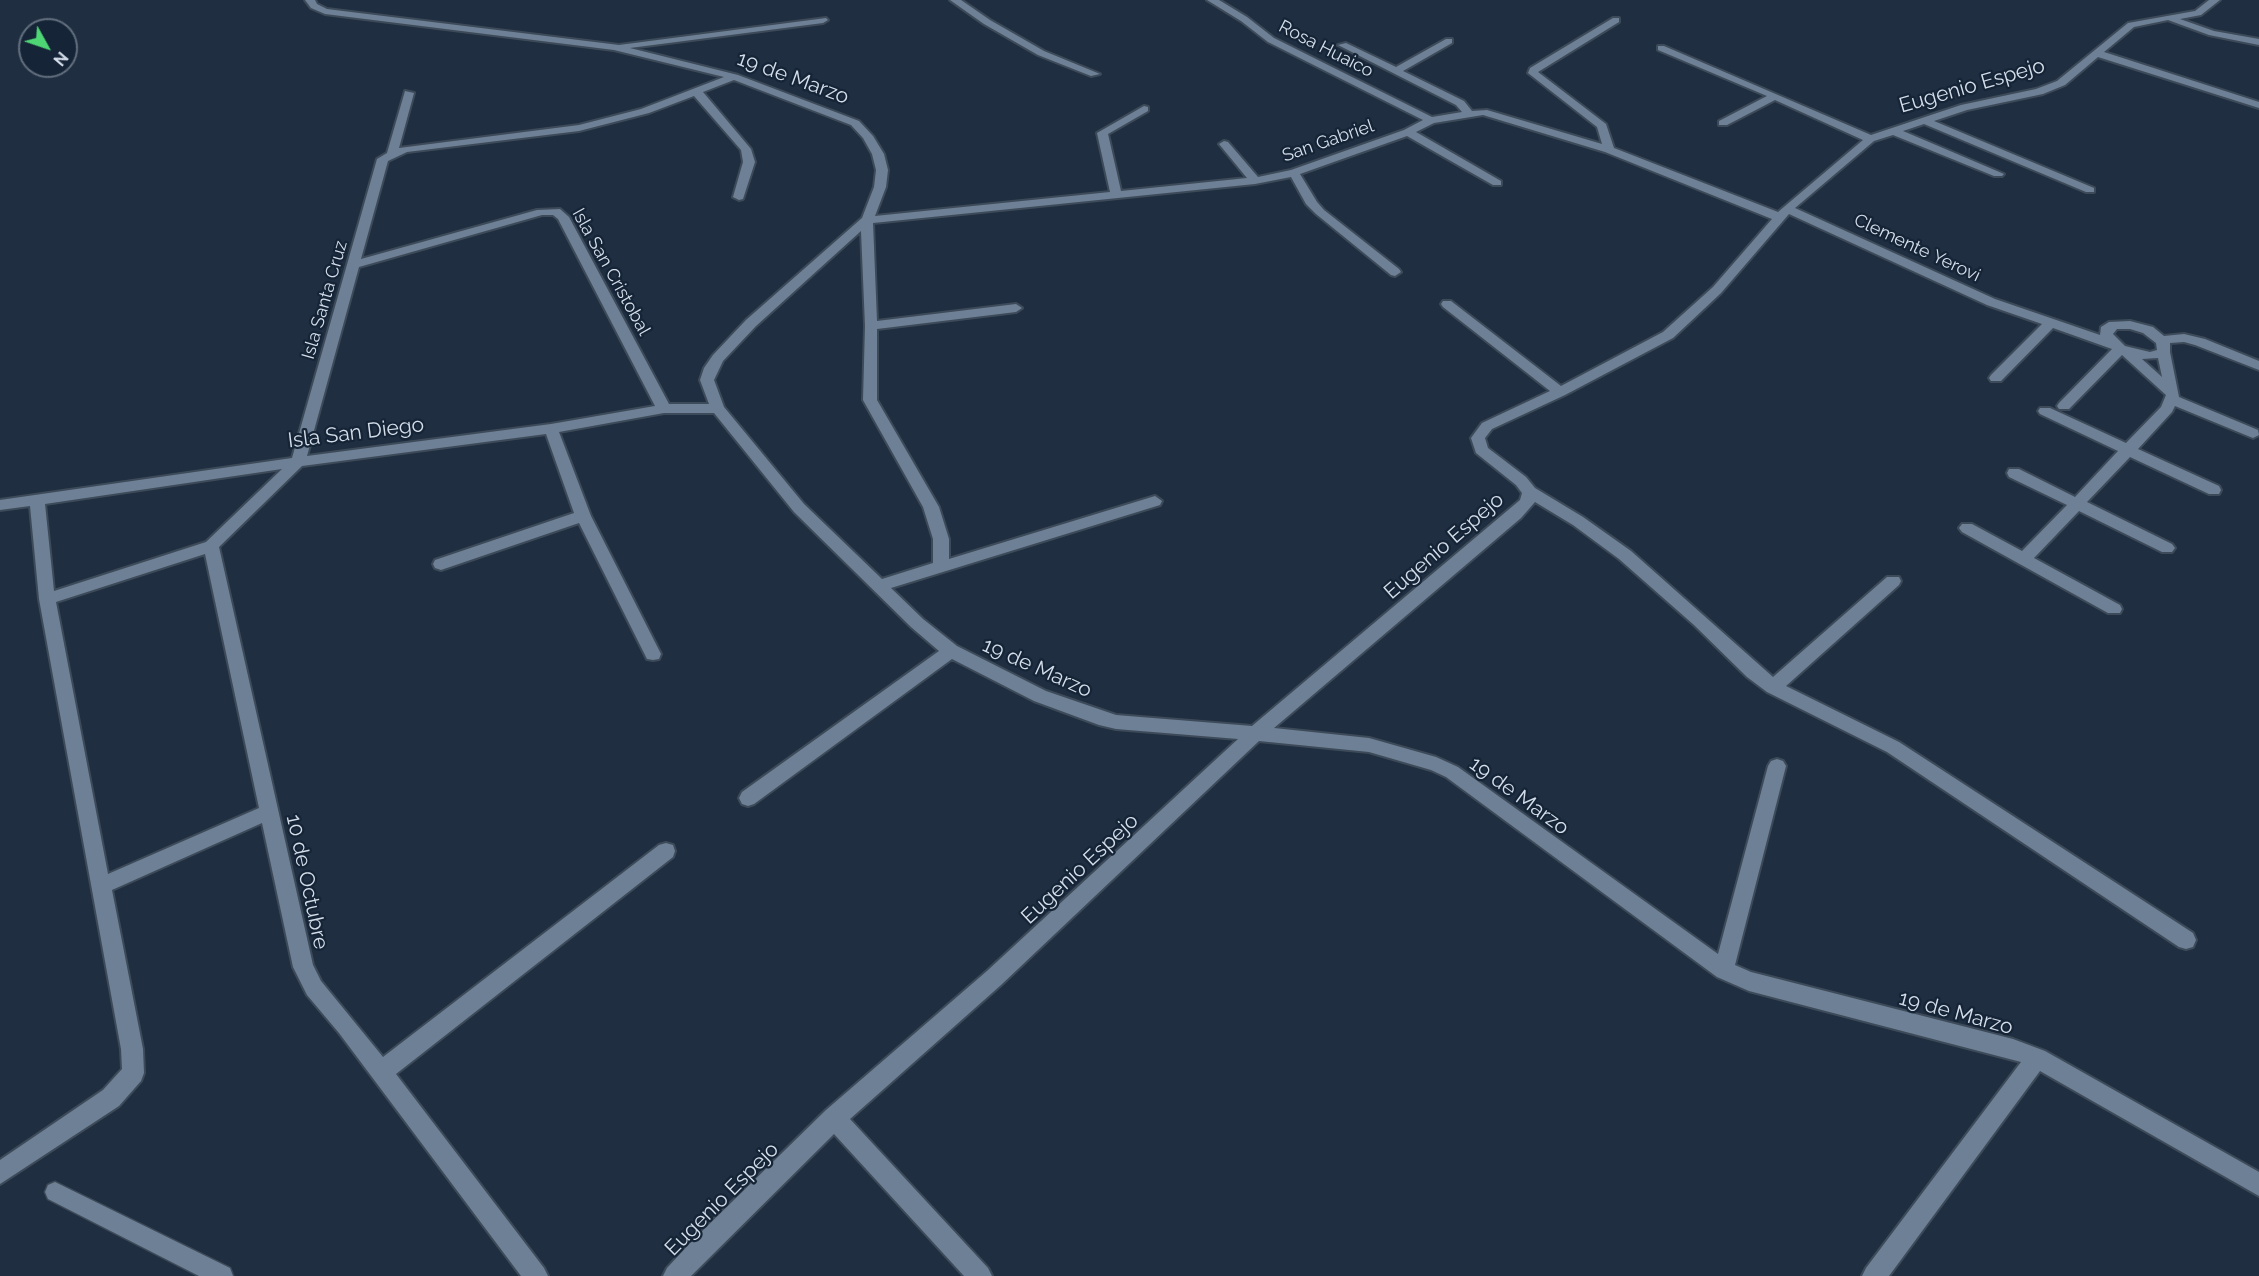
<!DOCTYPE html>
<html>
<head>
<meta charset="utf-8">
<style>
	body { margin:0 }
	#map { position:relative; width:2259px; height:1276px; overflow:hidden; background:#1f2e40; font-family:Raleway,sans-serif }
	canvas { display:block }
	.north { position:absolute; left:18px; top:18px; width:60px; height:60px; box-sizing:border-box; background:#152436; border:2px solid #616e7e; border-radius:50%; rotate:130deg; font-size:16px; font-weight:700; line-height:24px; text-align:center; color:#d4deea }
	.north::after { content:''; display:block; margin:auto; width:21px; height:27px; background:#4ed675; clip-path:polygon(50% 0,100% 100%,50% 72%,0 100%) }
</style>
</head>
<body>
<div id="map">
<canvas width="2259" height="1276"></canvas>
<div class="north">N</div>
</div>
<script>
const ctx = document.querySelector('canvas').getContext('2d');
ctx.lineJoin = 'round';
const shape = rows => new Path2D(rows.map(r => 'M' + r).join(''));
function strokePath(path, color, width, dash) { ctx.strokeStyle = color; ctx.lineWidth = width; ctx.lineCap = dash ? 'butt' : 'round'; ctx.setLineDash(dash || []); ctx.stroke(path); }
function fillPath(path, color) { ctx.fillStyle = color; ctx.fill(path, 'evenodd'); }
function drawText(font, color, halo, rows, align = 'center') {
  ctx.font = font + ' Raleway,sans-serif'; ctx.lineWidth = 4.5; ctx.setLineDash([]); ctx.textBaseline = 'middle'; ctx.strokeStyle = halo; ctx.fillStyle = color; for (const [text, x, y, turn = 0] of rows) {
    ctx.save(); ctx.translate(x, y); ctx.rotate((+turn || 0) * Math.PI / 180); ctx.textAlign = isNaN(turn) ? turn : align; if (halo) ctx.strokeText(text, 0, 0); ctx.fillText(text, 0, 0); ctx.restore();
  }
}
const service = shape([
	[55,1182,230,1268,233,1276,199,1276,48,1199,45,1192,48,1185,55,1182]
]);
const minor = shape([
	[305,0,315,0,317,4,327,9,343,11,619,45,826,18,828,20,823,23,630,48,738,75,859,121,873,136,884,154,888,170,886,187,875,216,1110,192,1097,133,1144,106,1148,107,1148,111,1108,134,1121,191,1247,178,1219,144,1224,141,1228,142,1258,177,1291,170,1404,130,1423,120,1268,42,1241,21,1207,0,1219,0,1247,17,1274,38,1432,117,1462,112,1456,105,1338,45,1346,43,1396,67,1446,39,1452,39,1452,43,1403,71,1464,101,1472,111,1487,110,1602,144,1597,127,1528,73,1530,68,1613,18,1619,18,1619,22,1538,72,1606,124,1614,148,1778,212,1863,140,1775,100,1727,125,1719,125,1719,121,1767,96,1658,50,1658,46,1664,46,1871,135,1961,105,2036,89,2057,81,2128,23,2195,11,2209,0,2220,0,2201,15,2180,19,2214,31,2259,39,2259,45,2209,35,2168,20,2134,27,2104,52,2259,102,2259,108,2098,57,2065,85,2043,94,1967,110,1934,121,2094,188,2094,192,2086,192,1924,124,1903,131,2004,174,2002,176,1994,176,1893,135,1874,141,1795,208,1995,299,2100,335,2101,327,2109,322,2130,321,2153,327,2164,336,2184,334,2205,339,2259,361,2259,370,2195,345,2184,342,2170,343,2170,352,2179,397,2258,430,2259,435,2253,438,2248,436,2175,406,2172,412,2138,449,2219,486,2221,490,2219,494,2209,494,2130,457,2087,502,2172,544,2175,548,2172,552,2162,552,2079,511,2034,558,2120,605,2122,609,2120,613,2108,613,1962,532,1959,528,1962,524,1972,524,2022,551,2067,505,2009,477,2007,473,2009,469,2019,469,2075,497,2118,451,2040,414,2038,411,2040,408,2050,408,2126,443,2161,407,2166,395,2122,355,2069,409,2059,409,2057,406,2059,403,2112,349,2053,328,2001,381,1991,381,1989,378,1991,375,2042,324,1987,305,1789,214,1721,293,1673,338,1565,395,1492,429,1485,438,1488,448,1526,477,1535,488,1583,517,1631,551,1773,677,1887,577,1899,577,1901,581,1899,585,1786,686,1899,742,2193,933,2196,940,2193,947,2186,949,2179,947,1887,752,1767,692,1747,677,1694,625,1619,559,1573,525,1535,502,1521,518,1274,728,1369,738,1436,757,1458,767,1718,954,1768,766,1771,761,1777,759,1783,761,1786,766,1735,965,1751,972,2013,1039,2045,1051,2259,1172,2259,1196,2040,1071,1889,1276,1862,1276,1866,1268,2021,1062,1749,991,1717,977,1446,777,1431,770,1369,752,1259,741,1001,985,850,1119,988,1268,992,1276,964,1276,834,1134,691,1276,663,1276,667,1268,692,1241,826,1110,987,971,1238,739,1116,729,1099,725,1034,701,952,659,754,804,748,806,742,804,739,798,742,792,939,651,911,627,794,512,714,413,664,413,559,432,591,516,661,654,659,659,653,660,647,659,579,523,441,570,435,568,433,564,435,560,574,513,546,434,302,466,219,547,313,965,321,981,383,1057,659,845,666,843,673,845,675,851,673,857,396,1074,544,1268,548,1276,521,1276,339,1033,307,995,293,967,262,823,112,890,143,1049,144,1073,141,1081,119,1106,0,1184,0,1160,103,1090,122,1069,121,1049,39,599,30,506,0,510,0,500,292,458,377,159,387,153,405,91,414,93,399,148,579,125,641,109,724,77,614,50,325,14,311,8,305,0],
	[734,80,851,125,863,138,872,154,876,170,874,187,862,218,746,320,713,355,704,368,700,380,709,404,669,404,569,217,560,209,537,210,361,259,388,161,407,152,579,131,649,113,694,96,741,150,743,162,733,197,739,200,743,199,755,162,751,149,703,92,734,80],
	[1483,115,1605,152,1772,219,1713,287,1663,332,1561,386,1451,301,1443,301,1441,304,1443,307,1550,391,1482,423,1471,438,1476,453,1516,485,1522,493,1520,500,1252,726,1116,715,1046,691,957,646,923,619,891,588,1160,505,1162,501,1155,496,949,559,949,539,939,507,877,400,877,329,1016,312,1022,308,1016,304,877,321,873,223,1255,184,1291,177,1306,204,1316,214,1391,275,1395,276,1401,272,1399,269,1324,210,1317,202,1300,174,1407,136,1493,185,1501,185,1501,181,1416,132,1434,123,1483,115],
	[542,215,553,215,558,219,655,406,551,424,307,456,359,267,542,215],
	[861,231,865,326,863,400,923,507,933,539,933,563,882,579,804,504,724,407,714,380,723,361,756,326,861,231],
	[2117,329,2130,329,2143,333,2156,343,2157,350,2150,352,2125,346,2113,334,2117,329],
	[2158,358,2162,377,2142,359,2158,358],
	[282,469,206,542,54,591,45,504,282,469],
	[205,554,259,808,108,874,56,602,205,554],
	[950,0,961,0,990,20,1044,51,1100,74,1091,76,1038,55,984,24,950,0]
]);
const farStreetnames = [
	["Rosa Huaico",1326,49,27],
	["San Gabriel",1328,141,-19],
	["Clemente Yerovi",1917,248,25],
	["Isla San Cristobal",611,272,61],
	["Isla Santa Cruz",325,300,-74]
];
const streetNames = [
	["19 de Marzo",793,78,20],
	["Eugenio Espejo",1972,86,-16],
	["Isla San Diego",356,433,-7],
	["Eugenio Espejo",1444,546,-41],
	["19 de Marzo",1037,668,24],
	["19 de Marzo",1519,796,36],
	["Eugenio Espejo",1080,869,-43],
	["10 de Octubre",307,882,78],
	["19 de Marzo",1956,1013,15],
	["Eugenio Espejo",722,1199,-45]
];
strokePath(service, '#3d4a59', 3);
strokePath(minor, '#3d4a59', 4);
fillPath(service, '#6e8095');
fillPath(minor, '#6e8095');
drawText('18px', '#d4deea', '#152436', farStreetnames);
drawText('21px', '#d4deea', '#152436', streetNames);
</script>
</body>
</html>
